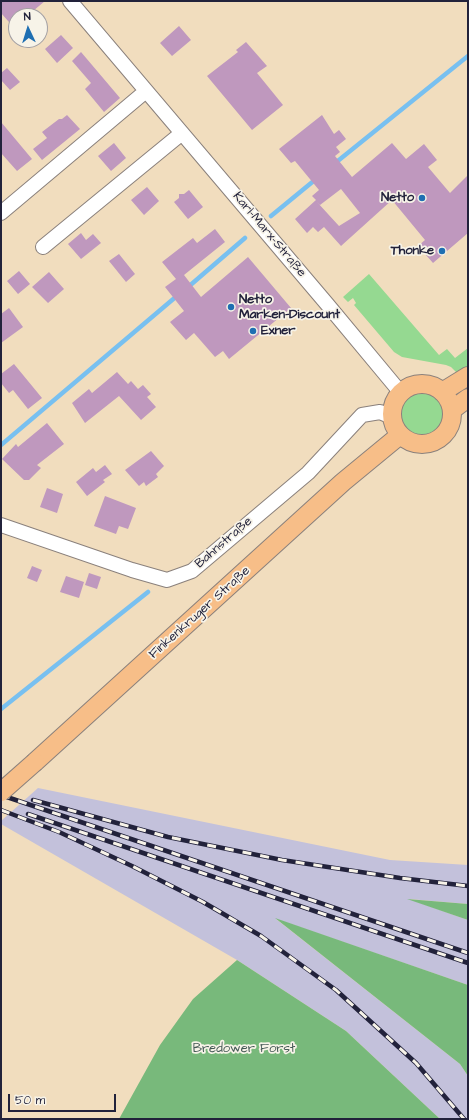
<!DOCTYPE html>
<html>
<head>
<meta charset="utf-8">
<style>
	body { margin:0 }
	#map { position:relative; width:469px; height:1120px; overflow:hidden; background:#f1ddbe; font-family:"Architects Daughter",sans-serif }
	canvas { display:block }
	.frame { position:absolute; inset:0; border:2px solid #22223b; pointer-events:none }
	.north { position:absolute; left:8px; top:8px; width:40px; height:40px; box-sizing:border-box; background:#f7f3e8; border:1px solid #a29fa3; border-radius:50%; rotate:356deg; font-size:11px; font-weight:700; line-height:16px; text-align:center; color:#22223b }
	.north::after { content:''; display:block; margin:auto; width:14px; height:18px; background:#1f6fb2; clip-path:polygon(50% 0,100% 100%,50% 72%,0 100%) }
	.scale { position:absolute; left:8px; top:1094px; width:108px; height:18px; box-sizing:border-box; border:2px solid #22223b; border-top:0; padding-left:5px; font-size:12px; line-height:14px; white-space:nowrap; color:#22223b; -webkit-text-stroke:3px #f7f3e8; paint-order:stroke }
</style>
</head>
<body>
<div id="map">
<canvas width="469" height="1120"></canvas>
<div class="frame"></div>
<div class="north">N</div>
<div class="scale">50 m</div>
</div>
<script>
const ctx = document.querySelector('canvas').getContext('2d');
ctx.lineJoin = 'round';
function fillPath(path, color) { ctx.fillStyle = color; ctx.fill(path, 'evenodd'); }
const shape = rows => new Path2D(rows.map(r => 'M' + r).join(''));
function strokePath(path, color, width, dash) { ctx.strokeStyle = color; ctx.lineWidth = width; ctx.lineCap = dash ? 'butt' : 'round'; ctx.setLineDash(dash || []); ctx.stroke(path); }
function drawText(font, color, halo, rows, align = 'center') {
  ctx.font = font + ' "Architects Daughter",sans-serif'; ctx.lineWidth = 3.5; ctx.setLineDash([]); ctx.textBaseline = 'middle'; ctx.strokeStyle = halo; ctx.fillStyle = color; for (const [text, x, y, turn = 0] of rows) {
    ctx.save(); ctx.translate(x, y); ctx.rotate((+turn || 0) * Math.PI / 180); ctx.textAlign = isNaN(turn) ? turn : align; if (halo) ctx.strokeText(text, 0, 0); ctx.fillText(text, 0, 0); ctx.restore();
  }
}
const industrial = shape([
	[38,788,390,860,468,865,468,904,409,899,468,920,468,985,276,919,460,1064,468,1076,468,1119,440,1119,346,1031,237,960,1,824,1,821]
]);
const green = shape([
	[369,274,439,355,447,349,455,358,468,348,468,370,459,375,451,367,446,365,402,357,394,352,354,305,356,303,353,298,348,302,343,297],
	'399 415a22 22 0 1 1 44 0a22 22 0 1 1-44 0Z'
]);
const forest = shape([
	[407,899,468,904,468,920],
	[275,918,468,985,468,1076,460,1064],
	[237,960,346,1031,440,1119,119,1119,160,1045,193,999]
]);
const stream = shape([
	[334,164,468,56],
	[271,216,316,179],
	[187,288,245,238],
	[1,445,178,295],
	[1,709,148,592]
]);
const building = shape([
	[1,1,45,1,27,16,16,16,16,30,1,13],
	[179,26,191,40,172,56,160,43],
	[61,35,73,48,57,63,45,49],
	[246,42,267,66,257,73,283,105,252,130,207,76,238,52,236,50],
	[81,52,120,98,104,112,85,89,91,83,72,61],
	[7,68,20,82,10,90,1,80,1,73],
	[67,115,80,129,42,160,33,149,47,138,42,132,59,119,62,119],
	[322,115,334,134,339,130,346,139,336,147,340,152,335,156,352,177,392,143,406,159,424,144,437,160,428,167,450,193,468,175,468,233,433,263,418,246,425,240,392,200,341,246,324,227,318,232,313,227,307,233,295,219,316,200,312,196,319,190,295,161,291,163,279,149],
	[341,189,360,213,339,226,317,202,320,205],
	[1,122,32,159,17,171,1,153],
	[114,143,126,158,111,171,98,156],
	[147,187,159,201,144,215,131,200],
	[189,190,203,207,188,219,174,202,179,198,179,194,184,194],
	[215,229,225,242,184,275,201,297,248,257,291,308,229,359,223,351,215,357,194,333,186,340,170,322,184,311,165,287,176,279,162,262,193,238,197,243],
	[81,233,86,240,93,234,101,243,81,259,68,244],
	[119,254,135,274,126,282,109,261],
	[19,271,30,284,18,294,7,281],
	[49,272,64,289,48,303,32,287],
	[9,308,23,327,1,343,1,314],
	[14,364,42,398,28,409,13,390,9,393,1,383,1,374],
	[117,372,128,384,131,381,138,389,143,385,151,394,147,397,156,407,141,420,119,396,85,423,72,403,89,389,92,393],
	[47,423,64,444,37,465,41,468,29,480,24,480,2,459,16,444,18,447],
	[151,451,164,466,156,474,158,477,146,486,144,482,139,486,125,470],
	[105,465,112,474,103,480,105,482,87,496,76,482,93,468,96,472],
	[47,488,63,494,57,513,40,507],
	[105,496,136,508,128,529,119,526,116,534,94,526],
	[32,566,42,570,37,582,27,578],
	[89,573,101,577,97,589,85,585],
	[66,576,84,582,79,598,60,592]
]);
const minor = shape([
	[70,1,327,304,401,393],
	[1,213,146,91],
	[43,247,182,133],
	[1,525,132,570,167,580,192,571,308,473,362,415,380,412,392,417]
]);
const major = shape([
	'392 414a30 30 0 1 1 60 0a30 30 0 1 1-60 0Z',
	[442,392,468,376],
	[452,410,468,398],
	[35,762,343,482,400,435]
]);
const rail = shape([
	[1,795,468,953],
	[33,800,168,837,282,860,400,878,468,886],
	[1,810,59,832,132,866,203,902,261,936,336,990,416,1063,464,1119],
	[28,814,468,963]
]);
const majorBridge = shape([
	[1,792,35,762]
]);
const markers = [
	[422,198,4,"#1f6fb2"],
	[442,251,4,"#1f6fb2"],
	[231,307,4,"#1f6fb2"],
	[253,331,4,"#1f6fb2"]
];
const poiNames = [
	["Netto",414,198],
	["Thonke",434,251],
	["Netto",239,300,"left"],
	["Marken-Discount",239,315,"left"],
	["Exner",261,331,"left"]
];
const streetNames = [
	["Karl-Marx-Straße",269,235,50],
	["Bahnstraße",224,543,-41],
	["Finkenkruger Straße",200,613,-42]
];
const parkNames = [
	["Bredower Forst",244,1049]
];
fillPath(industrial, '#c3c1db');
fillPath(green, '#95d991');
fillPath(forest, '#78b97b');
strokePath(stream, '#78c0f0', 4.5);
fillPath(building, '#bf98be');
strokePath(minor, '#8a807c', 16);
strokePath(major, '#8a807c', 20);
strokePath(minor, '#fff', 14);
strokePath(major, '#f7be88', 18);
strokePath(rail, '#22223b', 4.5);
strokePath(rail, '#f7f3e8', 3, [9]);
strokePath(majorBridge, '#8a807c', 20, []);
strokePath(majorBridge, '#f7be88', 18);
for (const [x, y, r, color] of markers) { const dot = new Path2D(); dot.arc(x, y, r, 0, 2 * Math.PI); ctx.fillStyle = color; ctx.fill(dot); strokePath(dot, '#f7f3e8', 1.5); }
drawText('bold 13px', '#22223b', '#f7f3e8', poiNames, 'right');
drawText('13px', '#22223b', '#f7f3e8', streetNames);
drawText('13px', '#445955', '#f7f3e8', parkNames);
</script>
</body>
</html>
